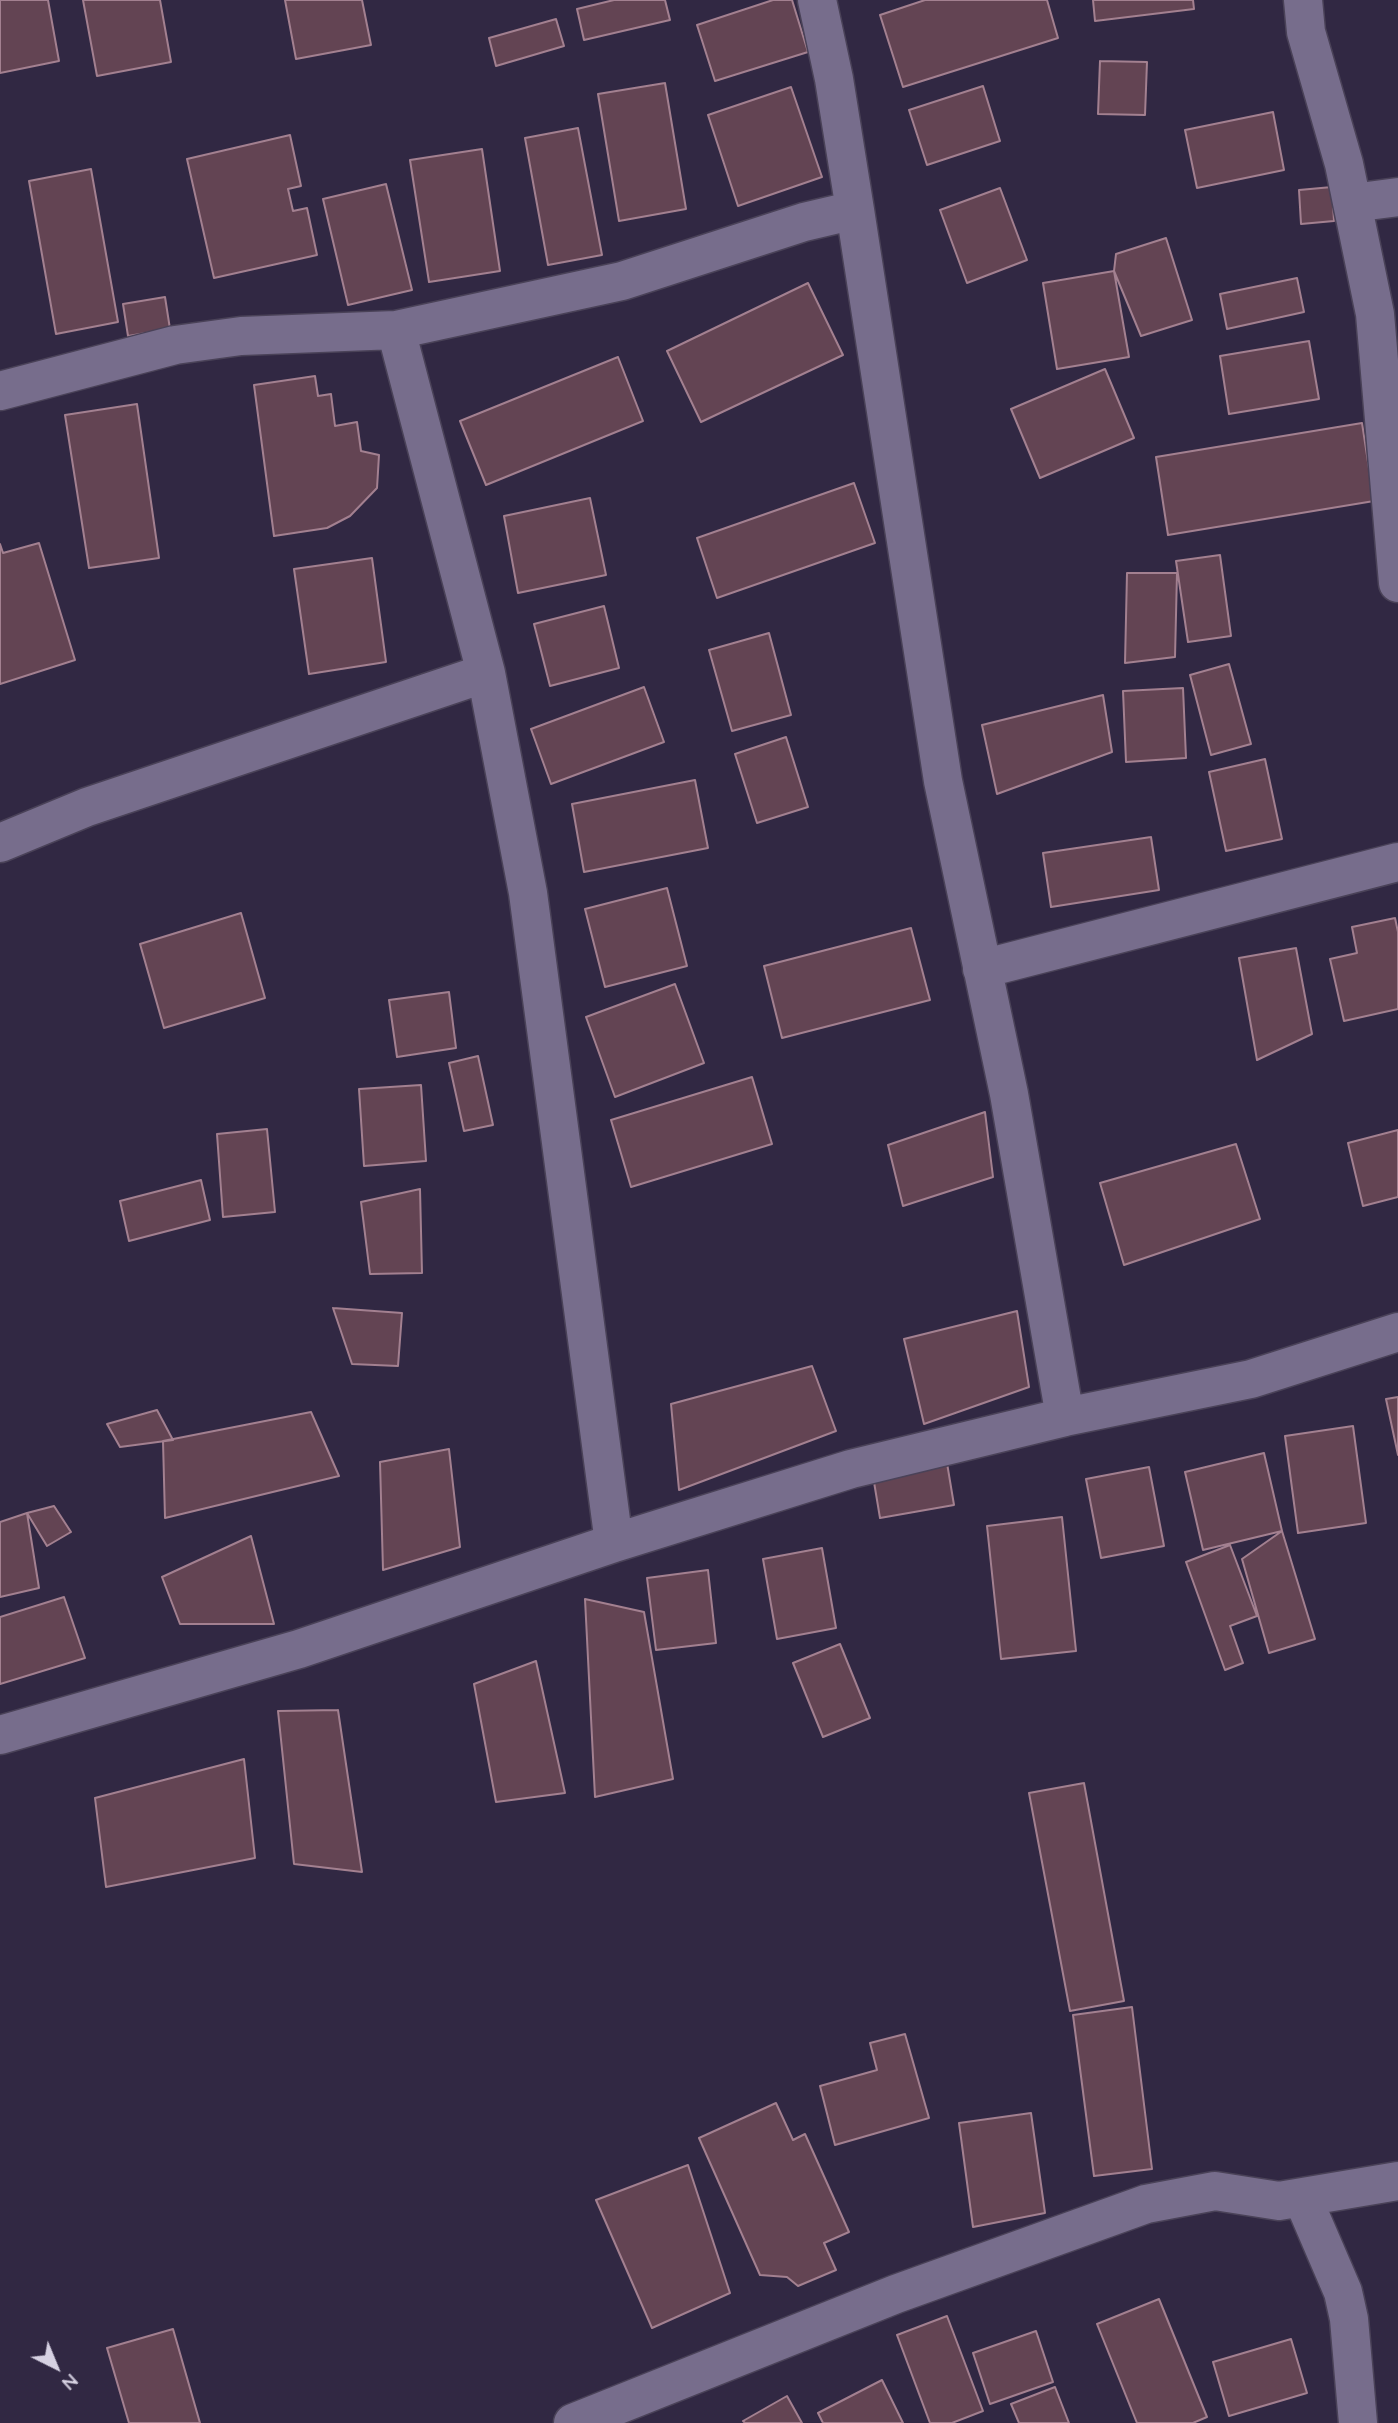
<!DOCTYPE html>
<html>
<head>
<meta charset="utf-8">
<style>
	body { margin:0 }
	#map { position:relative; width:1398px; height:2423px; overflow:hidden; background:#312843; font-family:Quicksand,sans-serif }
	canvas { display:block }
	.north { position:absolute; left:21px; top:2332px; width:70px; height:70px; -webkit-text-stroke:5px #312843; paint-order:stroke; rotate:137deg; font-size:19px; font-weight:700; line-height:28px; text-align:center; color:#d6d1e2 }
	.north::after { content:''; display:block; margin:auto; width:24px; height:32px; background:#d6d1e2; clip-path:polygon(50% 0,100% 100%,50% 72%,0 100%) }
</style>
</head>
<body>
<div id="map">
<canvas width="1398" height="2423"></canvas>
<div class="north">N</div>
</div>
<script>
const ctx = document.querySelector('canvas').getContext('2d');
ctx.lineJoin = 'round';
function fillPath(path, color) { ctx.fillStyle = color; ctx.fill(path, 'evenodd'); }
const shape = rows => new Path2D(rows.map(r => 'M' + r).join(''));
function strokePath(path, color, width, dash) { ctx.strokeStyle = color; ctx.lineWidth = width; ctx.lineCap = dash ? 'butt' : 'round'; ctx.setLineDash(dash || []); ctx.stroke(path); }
const building = shape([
	[0,0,48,0,59,61,0,73,0,0],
	[83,0,160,0,171,62,97,76,83,0],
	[285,0,362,0,371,45,296,59,285,0],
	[614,0,665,0,670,20,584,40,577,9,614,0],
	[773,0,792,0,808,52,715,81,697,25,773,0],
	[925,0,1047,0,1058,38,903,87,880,15,925,0],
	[1093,0,1193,0,1194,9,1095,21,1093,0],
	[556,19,564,46,496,66,489,38,556,19],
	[1100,61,1147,62,1145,115,1098,114,1100,61],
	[665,83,686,209,619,221,598,94,665,83],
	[983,86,1000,141,927,165,909,110,983,86],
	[791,87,822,177,738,206,708,115,791,87],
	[1273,112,1284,170,1197,188,1185,130,1273,112],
	[578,128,602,255,548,265,525,138,578,128],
	[290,135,301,186,288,189,293,211,307,208,317,255,214,278,187,159,290,135],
	[482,149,500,271,429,282,410,160,482,149],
	[91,169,118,322,56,334,29,181,91,169],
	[386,184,412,290,348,305,323,199,386,184],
	[1332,187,1334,221,1301,224,1299,190,1332,187],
	[1000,188,1027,260,967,283,940,210,1000,188],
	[1166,238,1192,320,1141,336,1114,271,1116,254,1166,238],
	[1114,271,1129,357,1057,369,1043,283,1114,271],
	[1297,278,1304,312,1227,329,1220,294,1297,278],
	[808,283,843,355,701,422,667,351,808,283],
	[165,297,170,329,128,336,123,304,165,297],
	[1309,341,1319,399,1229,414,1220,356,1309,341],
	[618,357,643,421,486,485,460,421,618,357],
	[1105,369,1134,438,1040,478,1011,409,1105,369],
	[315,376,318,396,331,394,335,426,357,422,361,451,379,455,377,488,350,516,327,528,274,536,254,385,315,376],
	[137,404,159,558,89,568,65,415,137,404],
	[1362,423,1374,501,1168,535,1156,457,1362,423],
	[854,483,875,543,717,598,697,538,854,483],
	[590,498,606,575,518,593,504,516,590,498],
	[39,543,75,660,0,684,0,544,3,553,39,543],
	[1220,555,1231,636,1188,642,1176,561,1220,555],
	[372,558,386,662,309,674,294,569,372,558],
	[1127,573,1177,573,1175,657,1125,663,1127,573],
	[604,606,619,668,550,686,534,624,604,606],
	[769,633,791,715,732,731,709,650,769,633],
	[1229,664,1251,744,1211,755,1190,675,1229,664],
	[644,687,664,742,551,784,531,729,644,687],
	[1183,688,1186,758,1126,762,1123,691,1183,688],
	[1103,695,1112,752,997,794,982,725,1103,695],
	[786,737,808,807,757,823,735,754,786,737],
	[1265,759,1282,839,1226,851,1209,772,1265,759],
	[695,780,708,848,584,872,572,804,695,780],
	[1151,837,1159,890,1051,907,1043,853,1151,837],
	[667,888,687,966,605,987,585,909,667,888],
	[241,913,265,998,164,1028,140,944,241,913],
	[1395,918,1398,932,1398,1009,1344,1021,1330,959,1357,953,1352,927,1395,918],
	[911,928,930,1000,782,1038,764,966,911,928],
	[1296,948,1312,1034,1257,1060,1239,958,1296,948],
	[675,984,704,1063,615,1097,586,1017,675,984],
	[449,992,456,1048,397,1057,389,1000,449,992],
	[478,1056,493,1125,464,1131,449,1063,478,1056],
	[752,1077,772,1144,631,1187,611,1120,752,1077],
	[421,1085,426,1161,364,1166,359,1089,421,1085],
	[985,1112,993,1177,903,1206,888,1145,985,1112],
	[267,1129,275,1212,223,1217,217,1134,267,1129],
	[1398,1130,1398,1197,1363,1206,1348,1143,1398,1130],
	[1236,1144,1260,1219,1124,1265,1100,1183,1236,1144],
	[201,1180,210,1220,129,1241,120,1201,201,1180],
	[420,1189,422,1273,370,1274,361,1202,420,1189],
	[333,1308,402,1313,398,1366,352,1364,333,1308],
	[1017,1311,1029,1387,924,1424,904,1339,1017,1311],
	[812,1366,836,1431,679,1490,671,1404,812,1366],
	[1398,1397,1398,1455,1386,1399,1398,1397],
	[157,1410,173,1440,120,1447,107,1424,157,1410],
	[311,1412,339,1476,165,1518,163,1441,311,1412],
	[1353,1426,1366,1523,1298,1533,1285,1436,1353,1426],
	[449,1449,460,1547,383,1570,380,1462,449,1449],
	[1264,1453,1282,1531,1203,1550,1185,1472,1264,1453],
	[947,1463,954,1505,880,1518,873,1476,947,1463],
	[1149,1467,1164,1546,1101,1558,1086,1479,1149,1467],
	[54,1506,71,1532,47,1546,27,1513,54,1506],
	[27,1513,39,1588,0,1597,0,1522,27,1513],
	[1062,1517,1076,1651,1001,1659,987,1526,1062,1517],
	[1282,1531,1315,1639,1269,1653,1242,1559,1282,1531],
	[251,1536,274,1624,180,1624,162,1577,251,1536],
	[1230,1545,1257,1616,1230,1626,1243,1663,1225,1670,1186,1562,1230,1545],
	[822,1548,836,1628,777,1639,763,1559,822,1548],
	[708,1570,716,1643,656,1650,647,1578,708,1570],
	[64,1597,85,1658,0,1684,0,1617,64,1597],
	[585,1599,644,1612,673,1779,595,1797,585,1599],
	[840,1644,870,1718,823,1737,793,1663,840,1644],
	[536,1661,565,1793,496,1802,474,1684,536,1661],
	[338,1710,362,1872,294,1864,278,1711,338,1710],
	[244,1759,255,1858,106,1887,95,1798,244,1759],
	[1084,1783,1124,2001,1070,2011,1029,1793,1084,1783],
	[1132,2007,1152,2169,1094,2176,1073,2015,1132,2007],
	[905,2034,929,2118,835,2145,820,2086,877,2070,870,2043,905,2034],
	[776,2103,793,2140,805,2134,849,2232,824,2243,836,2270,798,2286,787,2277,760,2275,699,2138,776,2103],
	[1031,2113,1045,2213,973,2227,959,2123,1031,2113],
	[688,2165,730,2293,652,2328,596,2200,688,2165],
	[1159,2299,1207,2417,1193,2423,1137,2423,1097,2324,1159,2299],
	[947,2316,983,2411,952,2423,930,2423,897,2335,947,2316],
	[173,2329,200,2423,129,2423,107,2348,173,2329],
	[1036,2331,1053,2382,990,2404,973,2353,1036,2331],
	[1291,2339,1307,2393,1229,2416,1213,2362,1291,2339],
	[882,2380,903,2423,823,2423,818,2413,882,2380],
	[1055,2387,1069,2423,1019,2423,1011,2404,1055,2387],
	[787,2396,802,2423,745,2423,743,2421,787,2396]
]);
const minor = shape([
	[817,0,834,79,855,210],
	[1303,0,1306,32,1344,164,1375,314,1398,583],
	[1352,203,1398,197],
	[396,330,486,673,528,893,614,1543],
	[0,391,175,345,241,336,396,330,622,281,804,222,855,210,943,781,1009,1094,1065,1417],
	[0,843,87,807,486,673],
	[982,969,1398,862],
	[0,1735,299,1649,614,1543,851,1469,1065,1417,1251,1379,1398,1332],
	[1303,2199,1343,2292,1349,2319,1358,2423],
	[573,2423,896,2294,1146,2204,1215,2191,1279,2201,1398,2181]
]);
fillPath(building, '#634453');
strokePath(building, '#a38090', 2);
strokePath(minor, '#4a4258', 41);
strokePath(minor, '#776d8c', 38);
</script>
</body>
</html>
